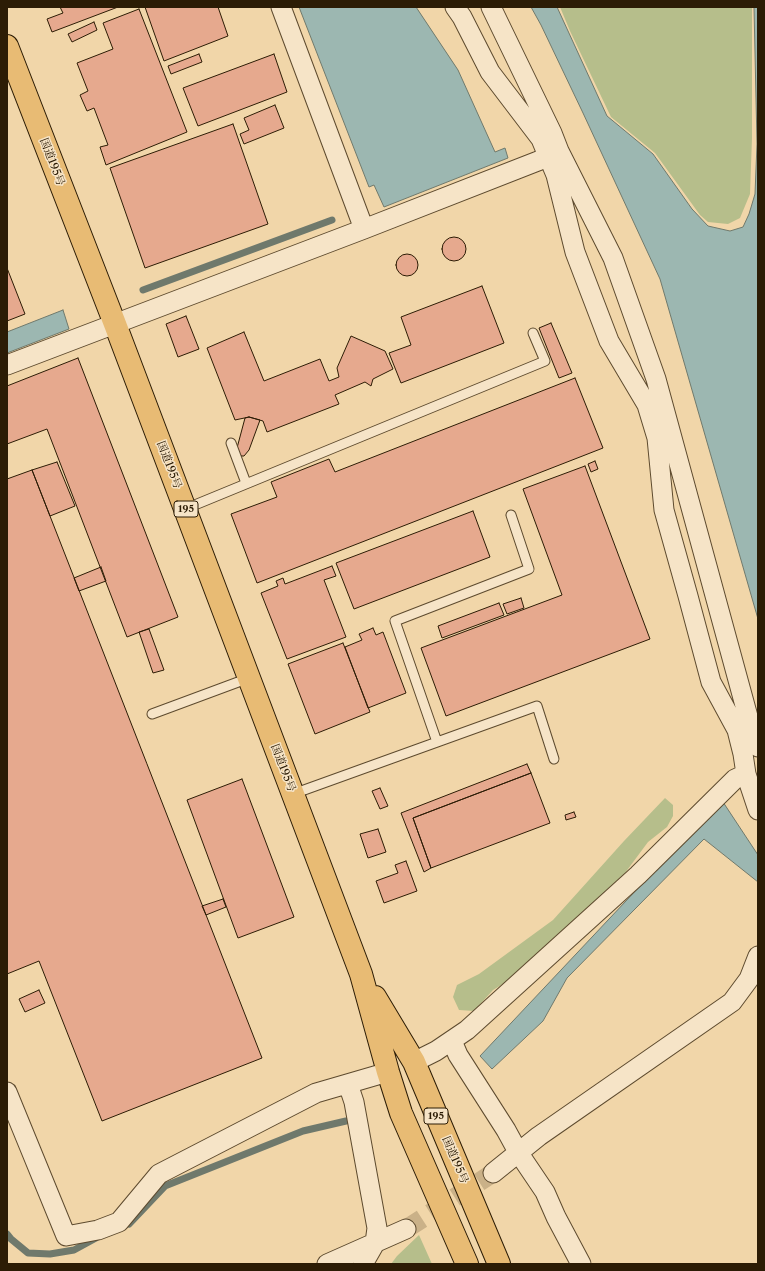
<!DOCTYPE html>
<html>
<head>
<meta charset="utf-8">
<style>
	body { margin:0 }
	#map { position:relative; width:765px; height:1271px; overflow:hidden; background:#f1d6a9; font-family:"Libre Caslon Text",serif }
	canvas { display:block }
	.frame { position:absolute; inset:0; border:8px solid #2c1c05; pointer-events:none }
</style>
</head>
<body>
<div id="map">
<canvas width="765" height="1271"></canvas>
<div class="frame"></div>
</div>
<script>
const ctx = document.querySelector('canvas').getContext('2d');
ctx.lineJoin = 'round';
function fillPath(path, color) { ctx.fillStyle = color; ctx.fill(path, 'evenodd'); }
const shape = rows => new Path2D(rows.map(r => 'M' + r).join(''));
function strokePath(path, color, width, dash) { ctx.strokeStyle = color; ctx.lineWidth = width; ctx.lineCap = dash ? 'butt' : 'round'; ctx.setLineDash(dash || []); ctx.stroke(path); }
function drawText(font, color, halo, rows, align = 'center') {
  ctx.font = font + ' "Libre Caslon Text","Noto Serif JP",serif'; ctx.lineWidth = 3; ctx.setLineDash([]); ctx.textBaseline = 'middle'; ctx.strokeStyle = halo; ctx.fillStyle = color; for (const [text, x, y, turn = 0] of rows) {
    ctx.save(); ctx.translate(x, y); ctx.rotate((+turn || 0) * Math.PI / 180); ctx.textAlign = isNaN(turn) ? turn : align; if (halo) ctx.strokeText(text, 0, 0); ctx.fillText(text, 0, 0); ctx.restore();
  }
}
const green = shape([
	[560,7,752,7,752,138,750,194,740,218,728,224,708,222,700,215,655,153,611,117,570,31],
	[665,798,673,805,673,816,667,827,648,842,625,873,516,976,493,990,474,1011,459,1010,453,997,457,985,479,974,553,920,624,841],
	[419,1235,432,1264,391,1264,397,1256]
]);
const water = shape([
	[299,7,416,7,458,70,495,152,505,148,508,158,384,207,374,185,369,187,299,7],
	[531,7,557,7,607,116,653,154,692,209,708,226,730,231,743,227,749,214,755,194,757,144,754,7,758,7,758,619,660,279,583,113,541,25,531,7],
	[63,310,69,329,7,353,7,332,63,310],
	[723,802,758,855,758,882,704,839,567,978,543,1021,492,1069,480,1056,674,850,723,802]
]);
const stream = shape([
	[143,290,332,220],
	[129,1224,165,1186,303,1131,346,1121],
	[7,1234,11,1239,28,1253,50,1254,74,1250,96,1238]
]);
const building = shape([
	[60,7,118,7,52,32,47,19,63,13,60,7],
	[145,7,218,7,228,36,164,61,145,7],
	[139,9,187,132,106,165,100,147,108,145,94,108,87,111,80,95,88,91,77,63,113,49,103,23,139,9],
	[94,22,97,30,72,42,68,34,94,22],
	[199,54,202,62,171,74,168,66,199,54],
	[274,54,287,92,198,126,183,88,274,54],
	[275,105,284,128,244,144,240,134,249,130,244,118,275,105],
	[233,124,268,224,145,268,110,168,233,124],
	'442 249a12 12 0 1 1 24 0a12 12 0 1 1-24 0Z',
	'396 265a11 11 0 1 1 22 0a11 11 0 1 1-22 0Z',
	[7,268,25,314,7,321,7,268],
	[482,286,504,343,401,383,389,353,411,345,401,317,482,286],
	[186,316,199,349,178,357,166,324,186,316],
	[551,323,572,373,559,378,539,328,551,323],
	[244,332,264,381,320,359,329,381,339,377,337,368,351,336,385,351,393,369,373,379,371,386,365,382,335,395,339,404,267,432,263,421,249,417,235,420,207,348,244,332],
	[78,358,178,617,127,637,47,429,7,444,7,386,78,358],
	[575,378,603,448,257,583,231,514,277,497,271,482,329,459,335,472,575,378],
	[249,417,260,420,249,450,244,456,242,456,239,455,237,448,245,418,249,417],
	[595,461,598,469,591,472,588,464,595,461],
	[57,462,75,506,50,516,32,470,57,462],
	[585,466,650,639,446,716,421,648,562,595,523,489,585,466],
	[32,470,262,1058,102,1121,39,961,7,974,7,479,32,470],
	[473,511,490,557,354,609,336,563,473,511],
	[332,566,336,576,324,580,346,637,287,659,261,593,278,586,276,581,283,578,285,584,332,566],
	[101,567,106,581,79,591,74,578,101,567],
	[521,598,524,608,507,614,503,604,521,598],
	[499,603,504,615,442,638,438,626,499,603],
	[373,628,376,635,383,632,406,693,368,708,345,647,362,640,359,634,373,628],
	[149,629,164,670,153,673,139,632,149,629],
	[343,643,370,712,315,734,288,664,343,643],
	[527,764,531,773,413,818,431,868,424,872,401,813,527,764],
	[531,773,550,823,431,868,413,818,531,773],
	[242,779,294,917,238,938,187,800,242,779],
	[380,788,388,806,380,809,372,791,380,788],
	[574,812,576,817,566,820,565,815,574,812],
	[378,829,386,852,368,858,360,834,378,829],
	[406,861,417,891,384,903,376,881,398,873,395,865,406,861],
	[223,899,226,907,206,915,202,906,223,899],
	[39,990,45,1003,25,1012,19,999,39,990]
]);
const minorTunnel = shape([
	[406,1229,493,1173]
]);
const service = shape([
	[231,443,246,483],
	[185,509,545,361,533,333],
	[152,714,249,678],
	[437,742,395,621,529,569,511,515],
	[293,794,537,706,554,759]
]);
const minor = shape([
	[281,7,364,229],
	[455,7,462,17,490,72,541,139,556,175,575,252,609,341,647,405,657,438,664,510,688,596,711,682,737,730,743,754,746,774,758,810],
	[491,7,552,133,559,151,613,258,656,379,750,724,758,747],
	[7,365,364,229,538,161,559,151],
	[452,1041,458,1055,506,1130,518,1152,545,1192,556,1217,581,1264],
	[414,1062,436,1051,467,1030,638,875,735,779,746,774],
	[348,1084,354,1102,377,1228,375,1243,363,1264],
	[7,1092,66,1236,98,1230,119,1222,159,1174,316,1093,388,1072],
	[493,1173,539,1136,732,1002,749,979,758,956],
	[327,1264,406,1229]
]);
const trunk = shape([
	[7,46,115,324,361,974,388,1072,401,1113,467,1264],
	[375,997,414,1062,499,1264]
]);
const shields = [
	[186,509,24],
	[436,1116,24]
];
const shieldNames = [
	["195",186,509],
	["195",436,1116]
];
const streetNames = [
	["国道195号",52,162,69],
	["国道195号",169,465,69],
	["国道195号",283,768,69],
	["国道195号",455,1160,67]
];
fillPath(green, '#b6be8b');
fillPath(water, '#9cb7b1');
strokePath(water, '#6f796c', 1);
strokePath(stream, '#6f796c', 7);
fillPath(building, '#e6a98e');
strokePath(building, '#2c1c05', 1);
strokePath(minorTunnel, '#cab188', 19, [19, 10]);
strokePath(service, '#5d4a2e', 11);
strokePath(minor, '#5d4a2e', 21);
strokePath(trunk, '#2c1c05', 24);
strokePath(service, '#f6e4c7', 9);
strokePath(minor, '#f6e4c7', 19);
strokePath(trunk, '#e8bb74', 22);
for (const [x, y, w] of shields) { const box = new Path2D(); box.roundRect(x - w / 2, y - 8, w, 16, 3); ctx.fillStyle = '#f6e4c7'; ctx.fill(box); strokePath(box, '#2c1c05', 1); }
drawText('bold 10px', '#2c1c05', null, shieldNames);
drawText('11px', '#2c1c05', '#f6e4c7', streetNames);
</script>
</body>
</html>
